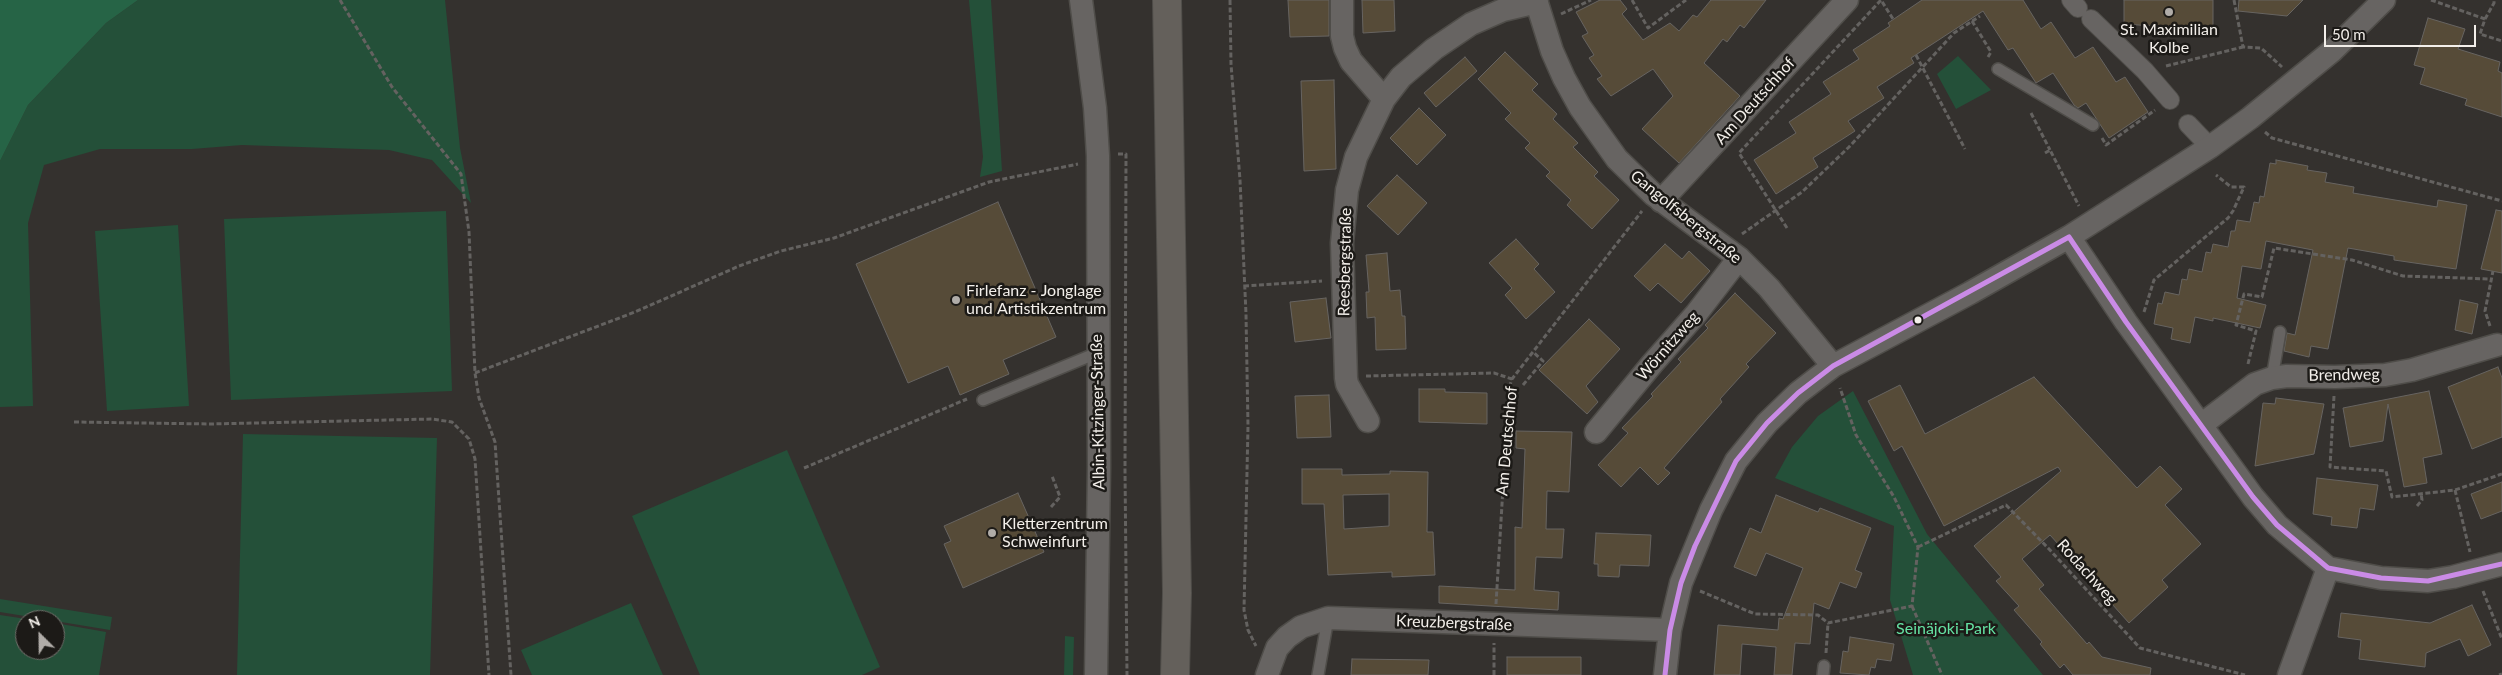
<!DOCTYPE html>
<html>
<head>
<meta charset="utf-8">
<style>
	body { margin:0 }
	#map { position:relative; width:2502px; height:675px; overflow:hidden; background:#34312e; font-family:Lato,sans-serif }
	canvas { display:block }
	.north { position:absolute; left:15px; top:610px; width:50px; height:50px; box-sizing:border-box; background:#1c1a17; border:1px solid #726f6b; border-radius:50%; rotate:337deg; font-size:14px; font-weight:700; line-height:20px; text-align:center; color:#f3efea }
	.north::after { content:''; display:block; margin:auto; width:18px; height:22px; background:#b0aca8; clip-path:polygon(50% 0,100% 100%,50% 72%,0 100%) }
	.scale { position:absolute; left:2324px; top:25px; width:152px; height:22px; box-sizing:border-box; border:2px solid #f3efea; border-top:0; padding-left:6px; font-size:15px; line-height:18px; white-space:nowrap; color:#f3efea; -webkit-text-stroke:4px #1c1a17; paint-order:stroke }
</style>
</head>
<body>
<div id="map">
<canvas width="2502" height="675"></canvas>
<div class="north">N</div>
<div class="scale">50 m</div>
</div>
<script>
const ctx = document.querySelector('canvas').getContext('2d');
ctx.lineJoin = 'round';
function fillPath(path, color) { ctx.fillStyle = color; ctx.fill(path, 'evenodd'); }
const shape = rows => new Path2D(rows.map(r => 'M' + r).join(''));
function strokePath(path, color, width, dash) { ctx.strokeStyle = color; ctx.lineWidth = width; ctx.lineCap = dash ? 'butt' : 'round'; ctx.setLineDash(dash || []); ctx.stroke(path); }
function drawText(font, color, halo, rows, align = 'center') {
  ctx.font = font + ' Lato,sans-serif'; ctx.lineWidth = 5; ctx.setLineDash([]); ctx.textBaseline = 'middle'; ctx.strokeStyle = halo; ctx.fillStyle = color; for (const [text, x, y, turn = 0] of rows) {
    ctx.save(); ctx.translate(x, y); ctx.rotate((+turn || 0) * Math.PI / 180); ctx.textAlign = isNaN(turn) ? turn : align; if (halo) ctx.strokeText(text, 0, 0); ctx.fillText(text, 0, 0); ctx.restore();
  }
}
const green = shape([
	[138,0,445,0,460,148,471,203,432,160,389,150,242,145,192,149,100,149,44,165,28,223,33,406,0,407,0,161,28,105,106,23],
	[969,0,991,0,1002,171,980,177,983,157],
	[1958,56,1991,90,1956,109,1937,74],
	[446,211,452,391,231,400,224,219],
	[178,225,189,406,107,411,95,231],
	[1853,391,1927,534,2043,675,1913,675,1890,600,1894,526,1775,478,1792,447,1818,416],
	[243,434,437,438,430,675,237,675],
	[787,450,880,667,862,675,700,675,632,516],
	[0,599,112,617,110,630,0,612],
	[631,603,663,675,532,675,521,650],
	[0,615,33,620,25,620,25,650,55,650,55,623,106,632,99,675,0,675],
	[1065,636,1074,637,1073,675,1064,675]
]);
const forest = shape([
	[0,0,138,0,106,23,28,105,0,161]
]);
const building = shape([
	[1288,0,1329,0,1329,36,1290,37,1288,0],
	[1362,0,1394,0,1395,31,1363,33,1362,0],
	[1600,0,1620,0,1627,9,1622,14,1643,40,1670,23,1679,31,1693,15,1697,17,1711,0,1766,0,1744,28,1740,25,1727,42,1723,39,1704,63,1740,96,1679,163,1642,129,1673,96,1653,69,1611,96,1597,79,1602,76,1589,58,1594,55,1582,36,1588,33,1576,12,1600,0],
	[1922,0,2023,0,2041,29,2051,22,2075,58,2093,47,2116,82,2125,77,2148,112,2109,138,2086,103,2078,108,2074,105,2053,73,2036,83,2013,48,2008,50,1983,11,1911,58,1914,63,1877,87,1884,98,1848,121,1855,131,1813,158,1818,167,1776,194,1754,160,1796,133,1789,122,1831,94,1823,82,1859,59,1853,50,1890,26,1888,23,1922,0],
	[2124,0,2213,0,2213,33,2182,35,2181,28,2124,24,2124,0],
	[2239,0,2303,0,2287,16,2238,11,2239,0],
	[2428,18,2465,29,2458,49,2500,62,2498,71,2502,73,2502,117,2465,105,2467,99,2420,84,2425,68,2414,65,2428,18],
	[1505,52,1538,84,1532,90,1557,114,1553,119,1578,143,1573,147,1598,172,1594,176,1619,200,1592,229,1567,205,1571,200,1546,176,1550,172,1525,148,1530,143,1505,119,1511,113,1478,79,1505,52],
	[1465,57,1477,71,1436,107,1424,93,1465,57],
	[1334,80,1336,169,1304,171,1301,81,1334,80],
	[1419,108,1446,135,1417,165,1390,138,1419,108],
	[2276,160,2308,166,2307,170,2327,173,2325,182,2354,187,2353,193,2437,207,2438,200,2467,205,2456,269,2394,260,2394,256,2348,248,2328,349,2311,346,2309,357,2284,351,2287,333,2295,335,2313,250,2266,241,2261,269,2242,266,2237,298,2266,305,2260,328,2213,318,2213,321,2195,317,2190,343,2171,339,2173,328,2154,324,2158,303,2162,304,2165,292,2179,295,2182,279,2187,280,2189,269,2202,272,2206,252,2211,253,2213,244,2228,247,2231,231,2235,231,2237,220,2250,222,2254,202,2259,203,2260,196,2264,197,2270,163,2276,164,2276,160],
	[1397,175,1427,203,1398,235,1367,206,1397,175],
	[998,202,1056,337,1003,360,1009,374,960,395,948,366,908,383,856,264,998,202],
	[2496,210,2502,211,2502,273,2481,269,2496,210],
	[1516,239,1539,264,1534,269,1555,292,1526,319,1505,295,1512,288,1489,263,1516,239],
	[1665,244,1682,259,1689,251,1710,271,1681,303,1658,283,1650,291,1634,276,1665,244],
	[1387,253,1390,291,1400,290,1402,316,1405,316,1406,349,1376,350,1375,317,1367,318,1366,292,1369,292,1366,255,1387,253],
	[1735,293,1776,333,1746,364,1749,367,1720,399,1722,402,1664,468,1670,473,1658,485,1640,467,1621,487,1598,465,1628,433,1622,428,1653,396,1651,394,1681,362,1678,359,1708,328,1705,325,1735,293],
	[1326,298,1331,338,1295,342,1290,302,1326,298],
	[2460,300,2478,304,2472,334,2455,330,2460,300],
	[1589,319,1620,349,1586,386,1598,402,1587,414,1539,370,1589,319],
	[2498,367,2502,378,2502,437,2472,449,2448,387,2498,367],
	[2034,377,2137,488,2160,466,2182,489,2165,505,2201,544,2162,580,2168,587,2129,623,2050,535,2022,559,2044,585,2039,589,2087,644,2089,642,2102,657,2151,668,2150,675,2073,675,2064,664,2060,668,2040,644,2042,642,2014,610,2019,606,1996,581,2001,577,1974,546,2061,471,2058,467,1944,526,1902,446,1894,451,1868,401,1900,385,1925,434,2034,377],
	[1419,389,1445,389,1445,392,1487,393,1487,424,1419,422,1419,389],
	[2429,391,2442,454,2423,458,2427,483,2404,487,2388,404,2383,441,2350,447,2343,408,2429,391],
	[1329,395,1331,437,1297,438,1295,396,1329,395],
	[2276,398,2324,404,2314,454,2255,466,2263,403,2275,404,2276,398],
	[1516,431,1572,432,1569,492,1547,491,1546,529,1564,529,1562,558,1536,557,1534,590,1559,592,1558,610,1439,603,1439,586,1515,590,1515,527,1522,528,1525,449,1516,448,1516,431],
	[1302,469,1342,469,1342,475,1390,474,1390,471,1428,472,1427,532,1433,532,1435,575,1392,577,1392,572,1328,575,1324,504,1302,504,1302,469],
	[1389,494,1389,526,1344,529,1343,495,1389,494],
	[2317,478,2378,485,2374,510,2360,508,2357,528,2331,525,2332,517,2313,514,2317,478],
	[2502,482,2502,511,2481,519,2471,494,2502,482],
	[1018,493,1044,552,963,588,944,544,951,541,944,526,1018,493],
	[1776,495,1818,512,1820,508,1871,528,1855,570,1862,573,1856,588,1840,582,1829,609,1814,603,1810,644,1795,643,1792,675,1774,675,1776,647,1742,644,1740,675,1714,675,1718,625,1778,630,1779,618,1783,619,1803,568,1766,553,1756,576,1734,567,1750,528,1761,533,1776,495],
	[1596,533,1651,535,1649,566,1620,565,1619,577,1598,576,1598,564,1594,564,1596,533],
	[2472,605,2491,645,2468,656,2460,639,2426,653,2425,667,2359,659,2361,640,2338,637,2341,613,2430,623,2472,605],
	[1850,637,1894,644,1891,661,1877,659,1875,668,1871,667,1869,675,1840,673,1843,651,1848,652,1850,637],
	[1507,657,1581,657,1581,675,1507,675,1507,657],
	[1352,659,1429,660,1428,675,1351,675,1352,659]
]);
const path = shape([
	[340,0,392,87,461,174,469,232,475,373,479,398,495,442,511,675],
	[1230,0,1231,64,1240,180,1246,314,1248,426,1244,610,1248,630,1256,646],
	[1632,0,1648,28,1686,0],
	[2234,0,2243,47,2261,48,2282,67],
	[2431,0,2485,19,2480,34,2502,41],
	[1561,14,1591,0],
	[2485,19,2494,3,2494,0],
	[1972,21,1991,52,1988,57],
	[1916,55,1965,149],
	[2166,66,2243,47],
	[2031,113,2050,150],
	[2265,132,2272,138,2502,201],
	[2102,138,2106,145,2155,110],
	[2045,153,2050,150,2079,206],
	[1118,154,1126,154,1125,470,1127,675],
	[1787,228,1739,153,1881,0,1893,19],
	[1742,234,1802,192,1849,147,1954,33,1980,16],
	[1244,286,1322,281],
	[2144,312,2154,280,2228,218,2233,211,2244,187,2231,187,2216,175],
	[2490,326,2485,311,2493,271],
	[2248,364,2256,331,2236,325,2244,294,2262,297,2274,248,2352,260,2403,276,2491,279],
	[475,373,635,312,739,266,781,251,834,238,989,182,1078,164],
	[1366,376,1494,373,1512,379],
	[1523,385,1543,361,1533,352],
	[2334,396,2330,467,2386,471,2392,497,2455,490,2502,474],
	[74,422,210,424,432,419,452,422,469,439,475,459,489,675],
	[804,468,967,399],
	[2455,490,2470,552],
	[2417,506,2422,500,2421,493],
	[1051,507,1060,497,1052,476],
	[1918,547,2006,505,2049,549,2140,648,2245,675],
	[1700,591,1755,614,1818,615,1828,623,1912,606,1918,547,1894,497,1856,435,1840,388],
	[2483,591,2502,639],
	[1496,604,1509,388,1512,379,1642,211],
	[1912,606,1942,675],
	[1826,653,1828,623],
	[1494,675,1494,643],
	[2499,675,2502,674]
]);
const service = shape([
	[1998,69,2093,125],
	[2272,378,2280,332],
	[983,400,1097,353],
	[1318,675,1328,618],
	[1823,675,1824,666]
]);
const pedestrian = shape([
	[2071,0,2078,8],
	[2091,19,2145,71,2170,100],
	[2188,124,2210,147]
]);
const minor = shape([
	[1081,0,1095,108,1098,156,1099,467,1096,675],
	[1342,0,1342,36,1345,48,1351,61,1384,99],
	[1536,0,1552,51,1564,78,1580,107,1617,159,1654,195,1739,258,1769,288,1833,366],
	[1661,201,1847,0],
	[2069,237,2126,322,2253,497,2277,525,2328,568,2381,578,2428,581,2453,577,2502,564],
	[1368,421,1347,384,1346,378,1342,243,1347,190,1356,157,1384,99,1401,77,1434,49,1471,24,1503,10,1537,2],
	[2201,425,2255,384,2272,378,2287,376,2335,377,2385,375,2412,370,2497,345],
	[1596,432,1652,364,1696,314,1739,258],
	[1267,675,1277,648,1287,637,1301,627,1328,618,1670,630],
	[1665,675,1670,630,1681,583,1711,510,1736,461,1767,423,1798,393,1833,366,1970,293,2069,237,2210,147,2250,118,2332,51,2384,0],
	[2289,675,2328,568]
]);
const secondary = shape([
	[1167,0,1177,593,1175,675]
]);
const bus1 = shape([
	[2069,237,2126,322,2253,497,2277,525,2328,568,2381,578,2428,581,2502,564],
	[1665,675,1670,630,1681,583,1695,546,1736,461,1767,423,1798,393,1833,366,2069,237]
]);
const markers = [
	[2169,12,5,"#b0aca8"],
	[956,300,5,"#b0aca8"],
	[1918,320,4.5,"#f3efea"],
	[992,533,5,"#b0aca8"]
];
const poiNames = [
	["St. Maximilian",2169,30,"center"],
	["Kolbe",2169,48,"center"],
	["Firlefanz - Jonglage",966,291],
	["und Artistikzentrum",966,309],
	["Kletterzentrum",1002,524],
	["Schweinfurt",1002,542]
];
const streetNames = [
	["Am Deutschhof",1755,101,-48],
	["Gangolfsbergstraße",1686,217,39],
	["Reesbergstraße",1345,262,-89],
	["Wörnitzweg",1668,346,-49],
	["Brendweg",2344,375,-1],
	["Albin-Kitzinger-Straße",1098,412,-91],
	["Am Deutschhof",1507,441,-85],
	["Rodachweg",2087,572,48],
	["Kreuzbergstraße",1454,623,2]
];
const parkNames = [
	["Seinäjoki-Park",1946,629]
];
fillPath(green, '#245039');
fillPath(forest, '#266446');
fillPath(building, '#564b38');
strokePath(building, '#676461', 1);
strokePath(service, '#4f4d49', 14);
strokePath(pedestrian, '#4f4d49', 20);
strokePath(minor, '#4f4d49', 25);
strokePath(secondary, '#4f4d49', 30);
strokePath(path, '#646260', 3, [5, 2.5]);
strokePath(service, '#676462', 11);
strokePath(pedestrian, '#676462', 18);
strokePath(minor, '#676462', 22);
strokePath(secondary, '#64605b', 28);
strokePath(bus1, '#ca8be6', 5);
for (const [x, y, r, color] of markers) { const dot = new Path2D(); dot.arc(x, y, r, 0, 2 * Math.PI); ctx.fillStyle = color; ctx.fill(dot); strokePath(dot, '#1c1a17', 2); }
drawText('16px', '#f3efea', '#1c1a17', poiNames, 'left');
drawText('16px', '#f3efea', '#1c1a17', streetNames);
drawText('16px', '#65e2a3', '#1c1a17', parkNames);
</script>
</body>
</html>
